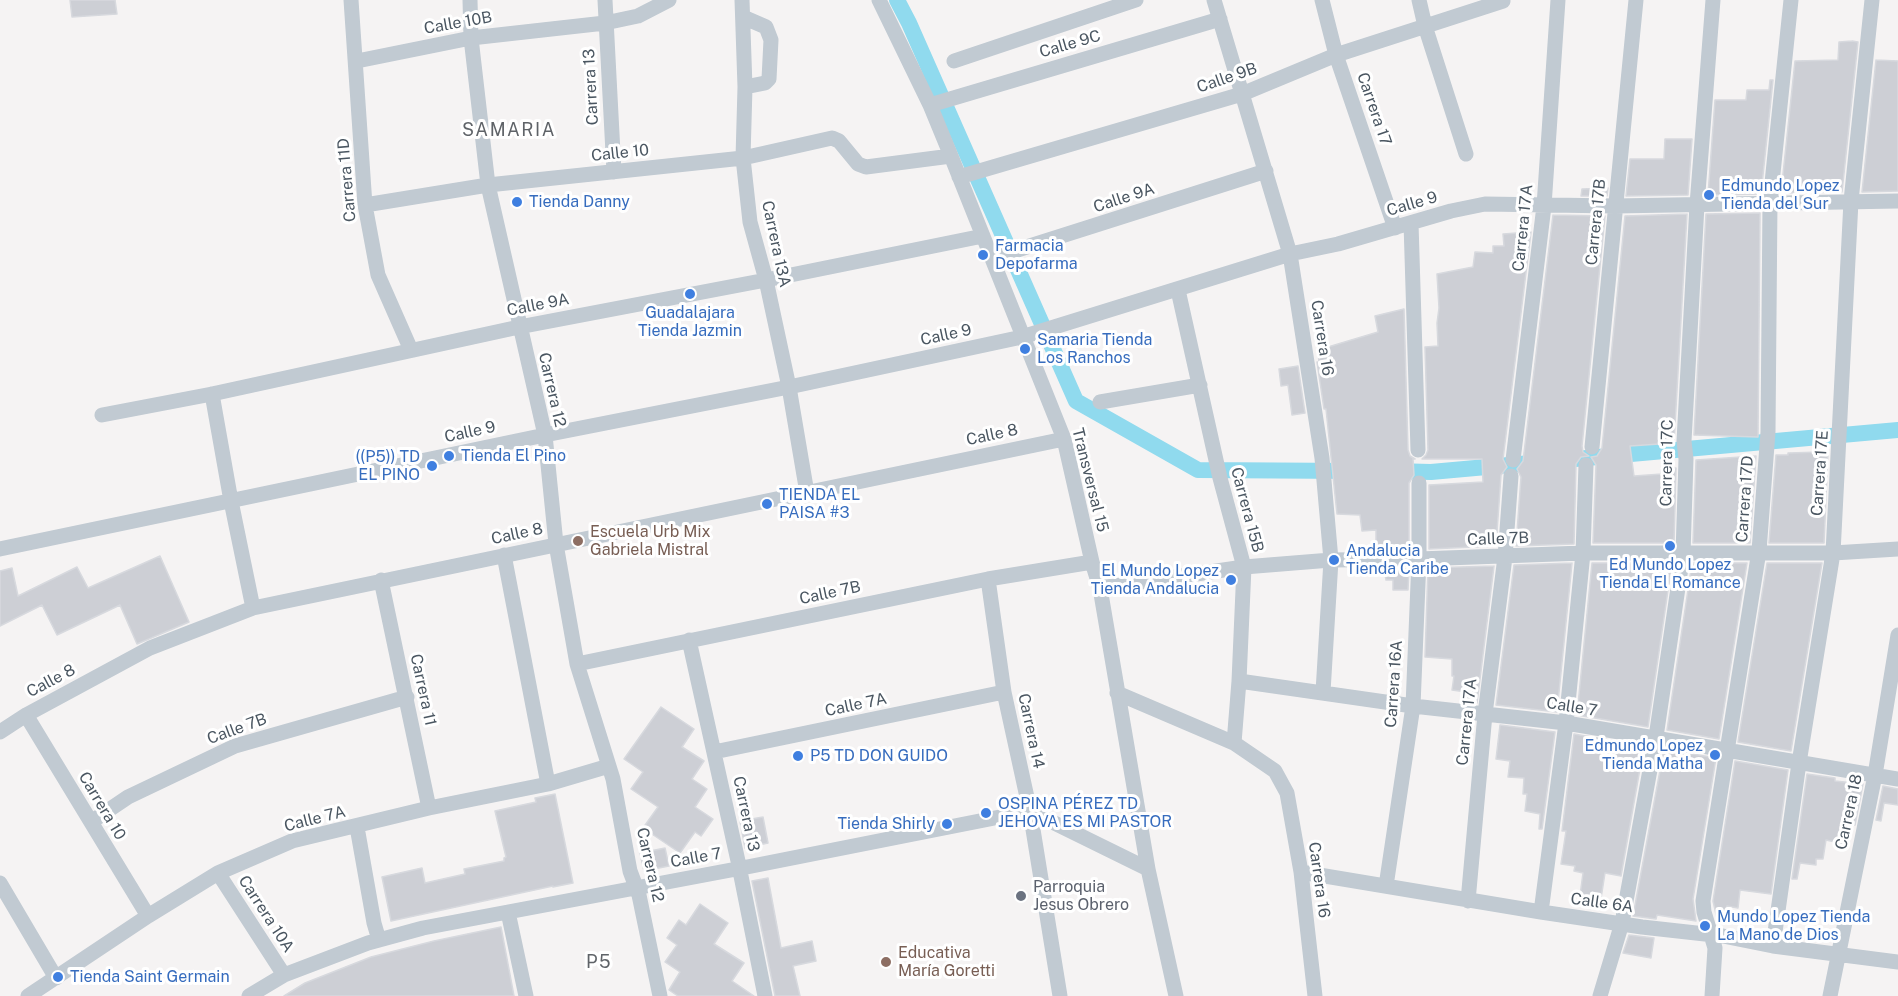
<!DOCTYPE html>
<html>
<head>
<meta charset="utf-8">
<style>
	body { margin:0 }
	canvas { display:block; background:#f5f3f3 }
</style>
</head>
<body>
<canvas width="1898" height="996"></canvas>
<script>
const ctx = document.querySelector('canvas').getContext('2d');
ctx.lineJoin = 'round';
const shape = rows => new Path2D(rows.map(r => 'M' + r).join(''));
function strokePath(path, color, width, dash) { ctx.strokeStyle = color; ctx.lineWidth = width; ctx.lineCap = dash ? 'butt' : 'round'; ctx.setLineDash(dash || []); ctx.stroke(path); }
function fillPath(path, color) { ctx.fillStyle = color; ctx.fill(path, 'evenodd'); }
function drawText(font, color, halo, rows, align = 'center') {
  ctx.font = font + ' "Public Sans",sans-serif'; ctx.lineWidth = 6; ctx.setLineDash([]); ctx.textBaseline = 'middle'; ctx.strokeStyle = halo; ctx.fillStyle = color; for (const [text, x, y, turn = 0] of rows) {
    ctx.save(); ctx.translate(x, y); ctx.rotate((+turn || 0) * Math.PI / 180); ctx.textAlign = isNaN(turn) ? turn : align; if (halo) ctx.strokeText(text, 0, 0); ctx.fillText(text, 0, 0); ctx.restore();
  }
}
const canal = shape([
	[897,0,909,23,1076,401,1198,470,1355,471],
	[1393,471,1431,472,1898,430]
]);
const building = shape([
	[70,0,115,0,117,14,72,17,70,0],
	[1852,41,1858,42,1842,192,1781,193,1795,61,1838,60,1839,42,1852,41],
	[1876,60,1898,61,1898,191,1862,192,1876,60],
	[1770,80,1773,80,1761,194,1708,195,1715,100,1746,100,1747,90,1769,90,1770,80],
	[1665,139,1692,139,1688,195,1626,196,1630,159,1664,159,1665,139],
	[1608,188,1607,196,1581,196,1582,189,1608,188],
	[1760,213,1758,437,1694,435,1706,214,1760,213],
	[1687,214,1674,443,1630,446,1634,476,1662,474,1661,470,1676,468,1674,543,1593,543,1596,465,1591,457,1597,456,1602,448,1625,216,1687,214],
	[1553,215,1605,216,1582,446,1583,452,1589,456,1581,457,1576,464,1574,544,1516,546,1521,477,1517,469,1523,461,1553,215],
	[1531,232,1503,459,1507,467,1501,475,1496,546,1429,549,1429,485,1483,482,1482,459,1422,459,1426,455,1428,450,1425,347,1438,346,1437,323,1439,308,1437,274,1473,267,1475,252,1493,253,1493,246,1504,246,1503,234,1531,232],
	[1404,309,1408,450,1410,456,1415,459,1413,459,1414,475,1409,483,1409,549,1376,550,1376,530,1362,531,1360,515,1337,514,1326,409,1324,409,1317,362,1319,362,1318,350,1378,332,1375,316,1404,309],
	[1298,366,1305,413,1292,415,1288,385,1281,386,1279,369,1298,366],
	[1822,452,1828,452,1824,543,1769,543,1776,455,1788,455,1788,453,1822,452],
	[1756,456,1750,543,1693,543,1696,460,1756,456],
	[160,556,189,622,137,644,120,605,57,635,42,605,0,626,0,571,12,568,18,596,77,567,88,588,160,556],
	[1572,563,1557,712,1496,705,1514,565,1572,563],
	[1592,563,1672,563,1648,727,1577,715,1592,563],
	[1692,563,1747,563,1719,739,1667,730,1692,563],
	[1767,563,1822,563,1791,751,1738,742,1767,563],
	[1494,566,1477,703,1465,702,1466,692,1452,690,1454,676,1452,676,1452,659,1425,657,1428,568,1494,566],
	[1384,569,1409,569,1408,590,1393,590,1393,580,1386,580,1384,569],
	[661,707,694,729,682,747,704,761,692,779,707,789,695,807,713,819,701,836,695,832,680,853,643,828,658,807,631,789,643,772,624,759,661,707],
	[1500,725,1555,732,1542,829,1539,829,1540,814,1525,811,1527,794,1523,794,1524,778,1508,777,1510,761,1496,759,1500,725],
	[1574,734,1644,746,1621,876,1605,873,1600,905,1579,903,1583,873,1574,871,1575,866,1561,864,1566,831,1562,831,1574,734],
	[1664,749,1716,758,1693,899,1696,921,1657,915,1656,919,1633,916,1664,749],
	[1735,761,1788,770,1771,894,1740,890,1738,908,1727,906,1725,924,1718,923,1713,901,1735,761],
	[1807,774,1835,778,1835,781,1863,784,1855,825,1848,824,1844,844,1826,840,1823,859,1816,859,1816,865,1800,863,1797,879,1792,879,1807,774],
	[1883,786,1898,789,1898,805,1884,803,1881,821,1876,820,1883,786],
	[555,794,573,883,553,887,553,886,391,921,382,877,422,868,425,883,465,874,464,869,504,861,504,858,506,857,495,811,536,802,535,798,555,794],
	[763,817,768,843,745,848,740,821,763,817],
	[665,848,669,866,644,871,640,853,665,848],
	[768,878,781,948,812,941,816,961,793,966,800,996,775,996,752,881,768,878],
	[700,904,728,923,714,944,744,963,732,981,754,996,678,996,669,990,680,972,665,962,677,945,667,938,679,920,686,925,700,904],
	[501,927,514,996,284,996,305,983,371,957,434,941,501,927],
	[1629,935,1654,938,1651,958,1623,953,1629,935]
]);
const minor = shape([
	[351,0,365,205,378,275,411,350],
	[470,0,471,38,488,185,545,435,556,544,577,664,613,779,630,871,639,895,660,996],
	[605,0,614,172],
	[742,0,745,87,743,158,750,222,766,280,789,387,807,493],
	[879,0,930,105,951,156,1064,439,1092,562,1100,588,1148,869,1176,996],
	[1214,0,1290,254,1322,458,1331,560,1323,692],
	[1322,0,1336,55,1395,228],
	[1419,0,1425,26,1466,154],
	[743,17,766,27,771,40,769,79,765,83,745,87],
	[357,61,471,38,605,23,638,16,669,0],
	[954,61,1136,0],
	[930,105,1220,19],
	[959,177,1242,94,1336,55,1503,1],
	[365,205,488,185,743,158,832,138,839,141,858,164,866,167,951,156],
	[1411,223,1418,450],
	[992,258,1266,171],
	[1178,290,1220,478,1244,567,1239,681,1234,743],
	[212,394,231,501,253,608],
	[1100,402,1200,385],
	[102,415,212,394,519,327,766,280,983,236],
	[1592,447,1636,0],
	[1513,460,1544,206,1558,0],
	[0,549,545,435,789,387,1022,337,1290,254,1338,244,1451,211,1485,204,1615,206,1898,201],
	[504,555,548,784],
	[988,579,1004,692,1030,811,1060,996],
	[381,580,429,808],
	[1100,588,1244,567,1331,560,1419,559,1583,553,1833,553,1898,549],
	[689,640,738,861,765,996],
	[577,664,988,579,1092,562],
	[1239,681,1413,706,1566,723,1898,779],
	[1117,693,1234,743,1275,771,1287,793,1301,872,1315,996],
	[26,715,148,916],
	[0,732,26,715,150,648,253,608,1064,439],
	[714,752,1004,692],
	[91,822,128,797,235,746,407,697],
	[357,827,374,923,379,940],
	[1301,872,1541,912,1642,927,1723,936,1773,946,1898,962],
	[218,873,284,975],
	[0,883,56,978],
	[1386,886,1413,706,1419,559,1419,483],
	[1468,901,1485,714,1505,557,1511,476],
	[508,912,526,996],
	[1541,912,1566,723,1583,553,1586,465],
	[1773,946,1799,763,1833,553,1851,201,1872,0],
	[28,996,148,916,218,873,292,841,429,808,548,784,609,766],
	[249,996,284,975,368,943,423,928,747,867,1030,811,1148,869],
	[1600,996,1622,923,1656,737,1683,554,1686,459,1684,441,1697,205,1713,0],
	[1712,996,1715,948,1704,912,1703,901,1759,551,1768,432,1770,202,1791,0],
	[1830,996,1875,775,1898,635]
]);
const markers = [
	[1709,195,6,"#3f7fe0"],
	[517,202,6,"#3f7fe0"],
	[983,255,6,"#3f7fe0"],
	[690,294,6,"#3f7fe0"],
	[1025,349,6,"#3f7fe0"],
	[449,456,6,"#3f7fe0"],
	[432,466,6,"#3f7fe0"],
	[767,504,6,"#3f7fe0"],
	[578,541,6,"#8d6e63"],
	[1670,546,6,"#3f7fe0"],
	[1334,560,6,"#3f7fe0"],
	[1231,580,6,"#3f7fe0"],
	[1715,755,6,"#3f7fe0"],
	[798,756,6,"#3f7fe0"],
	[986,813,6,"#3f7fe0"],
	[947,824,6,"#3f7fe0"],
	[1021,896,6,"#6b7280"],
	[1705,926,6,"#3f7fe0"],
	[886,962,6,"#8d6e63"],
	[58,977,6,"#3f7fe0"]
];
const streetNames = [
	["Calle 10B",458,23,-10],
	["Calle 9C",1070,44,-16],
	["Calle 9B",1227,78,-19],
	["Carrera 13",591,87,-93],
	["Carrera 17",1374,109,71],
	["Calle 10",620,153,-6],
	["Carrera 11D",347,180,-95],
	["Calle 9A",1124,198,-18],
	["Calle 9",1412,204,-16],
	["Carrera 17B",1596,222,-84],
	["Carrera 17A",1523,228,-84],
	["Carrera 13A",776,244,78],
	["Calle 9A",538,305,-11],
	["Calle 9",946,335,-12],
	["Carrera 16",1322,338,81],
	["Carrera 12",552,390,77],
	["Calle 9",470,432,-12],
	["Calle 8",992,435,-12],
	["Carrera 17C",1667,463,-89],
	["Carrera 17E",1820,473,-86],
	["Transversal 15",1090,480,76],
	["Carrera 17D",1745,499,-86],
	["Carrera 15B",1247,510,75],
	["Calle 8",517,534,-12],
	["Calle 7B",1498,539,-2],
	["Calle 7B",830,593,-12],
	["Calle 8",51,681,-28],
	["Carrera 16A",1394,684,-86],
	["Carrera 11",423,690,78],
	["Calle 7A",856,705,-12],
	["Calle 7",1572,707,9],
	["Carrera 17A",1467,722,-84],
	["Calle 7B",237,729,-20],
	["Carrera 14",1031,731,78],
	["Carrera 10",102,806,59],
	["Carrera 18",1849,812,-78],
	["Carrera 13",746,814,78],
	["Calle 7A",315,819,-14],
	["Calle 7",696,858,-10],
	["Carrera 12",650,865,77],
	["Carrera 16",1319,880,82],
	["Calle 6A",1602,903,8],
	["Carrera 10A",266,914,57]
];
const shopNames = [
	["Edmundo Lopez",1721,186],
	["Tienda del Sur",1721,204],
	["Tienda Danny",529,202],
	["Farmacia",995,246],
	["Depofarma",995,264],
	["Guadalajara",690,313,"center"],
	["Tienda Jazmin",690,331,"center"],
	["Samaria Tienda",1037,340],
	["Los Ranchos",1037,358],
	["Tienda El Pino",461,456],
	["((P5)) TD",420,457,"right"],
	["EL PINO",420,475,"right"],
	["TIENDA EL",779,495],
	["PAISA #3",779,513],
	["Andalucia",1346,551],
	["Tienda Caribe",1346,569],
	["Ed Mundo Lopez",1670,565,"center"],
	["Tienda El Romance",1670,583,"center"],
	["El Mundo Lopez",1219,571,"right"],
	["Tienda Andalucia",1219,589,"right"],
	["Edmundo Lopez",1703,746,"right"],
	["Tienda Matha",1703,764,"right"],
	["P5 TD DON GUIDO",810,756],
	["OSPINA PÉREZ TD",998,804],
	["JEHOVA ES MI PASTOR",998,822],
	["Tienda Shirly",935,824,"right"],
	["Mundo Lopez Tienda",1717,917],
	["La Mano de Dios",1717,935],
	["Tienda Saint Germain",70,977]
];
const educationNames = [
	["Escuela Urb Mix",590,532],
	["Gabriela Mistral",590,550],
	["Educativa",898,953],
	["María Goretti",898,971]
];
const worshipNames = [
	["Parroquia",1033,887],
	["Jesus Obrero",1033,905]
];
const neighbourhoodNames = [
	["SAMARIA",509,130],
	["P5",599,962]
];
strokePath(canal, '#90daee', 16);
fillPath(building, '#cdcfd5');
strokePath(building, '#d7d9de', 1.5);
strokePath(minor, '#c1cad2', 15);
for (const [x, y, r, color] of markers) { const dot = new Path2D(); dot.arc(x, y, r, 0, 2 * Math.PI); ctx.fillStyle = color; ctx.fill(dot); strokePath(dot, '#fff', 2); }
drawText('16px', '#4a5661', '#fff', streetNames);
drawText('16px', '#366cbe', '#fff', shopNames, 'left');
drawText('16px', '#785e54', '#fff', educationNames, 'left');
drawText('16px', '#5b616d', '#fff', worshipNames, 'left');
ctx.letterSpacing = '1.5px';
drawText('18px', '#5f6368', '#fff', neighbourhoodNames);
ctx.letterSpacing = '0px';
</script>
</body>
</html>
